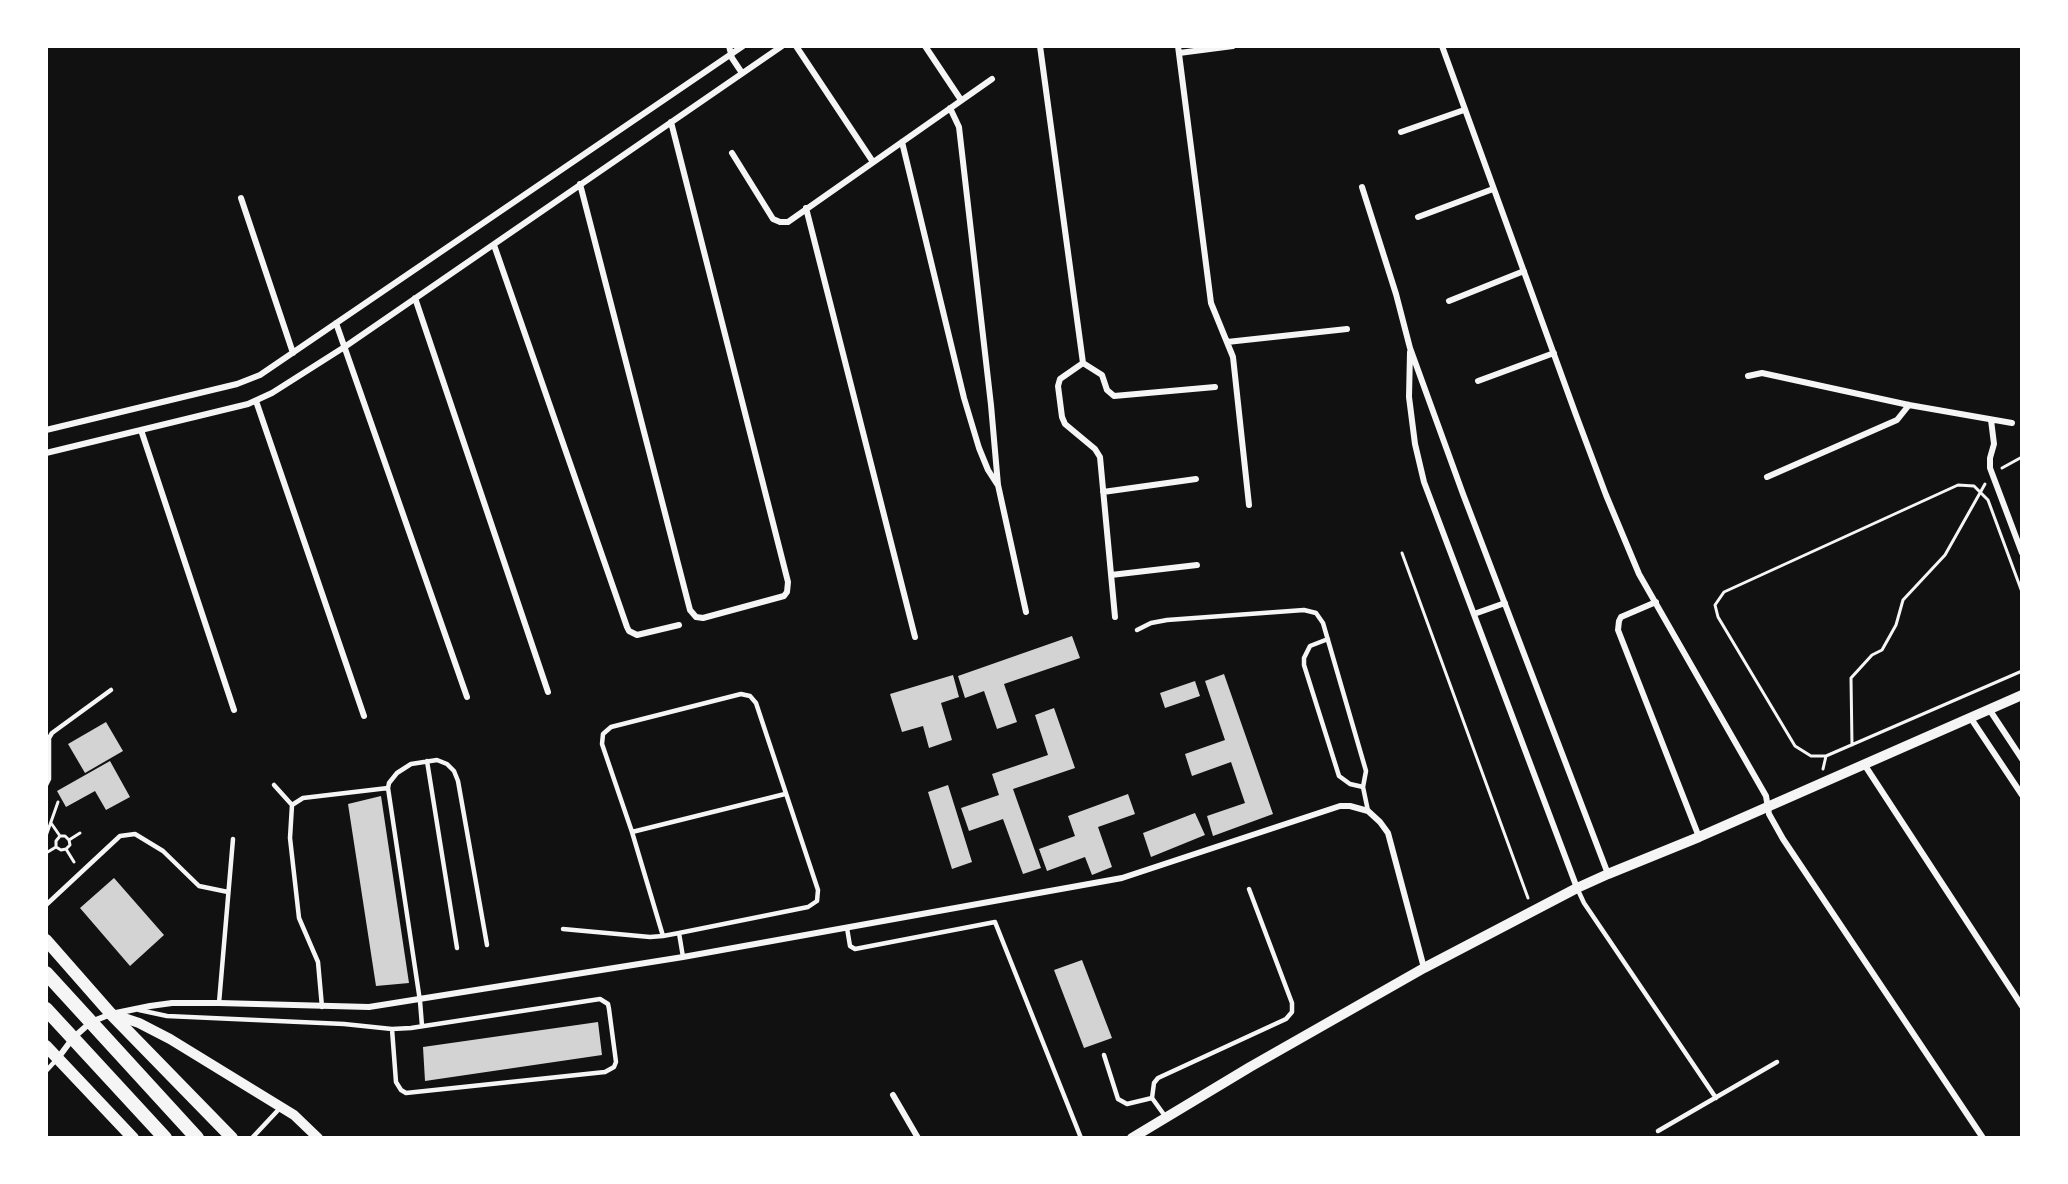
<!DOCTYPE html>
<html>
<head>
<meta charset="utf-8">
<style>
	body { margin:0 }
	#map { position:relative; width:2068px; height:1184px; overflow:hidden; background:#111; font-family:Bitter,serif }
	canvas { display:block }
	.frame { position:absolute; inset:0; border:48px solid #fff; pointer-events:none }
</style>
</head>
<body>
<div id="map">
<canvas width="2068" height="1184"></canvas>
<div class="frame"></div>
</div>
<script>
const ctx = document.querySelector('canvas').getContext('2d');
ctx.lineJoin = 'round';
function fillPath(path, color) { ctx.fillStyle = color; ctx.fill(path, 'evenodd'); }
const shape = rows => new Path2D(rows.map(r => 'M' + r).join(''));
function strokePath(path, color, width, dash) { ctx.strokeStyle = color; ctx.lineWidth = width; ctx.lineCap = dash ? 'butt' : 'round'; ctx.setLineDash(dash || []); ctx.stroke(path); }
const building = shape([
	[1072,636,1080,658,1004,684,1017,722,997,729,984,691,965,698,958,676],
	[1224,674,1273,814,1213,836,1207,816,1245,803,1231,762,1192,776,1185,754,1225,740,1205,681],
	[953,675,959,697,941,703,952,740,929,748,923,726,902,732,890,694],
	[1195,681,1200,696,1165,708,1160,693],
	[1054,708,1075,768,1013,789,1041,868,1023,874,1003,819,969,831,961,808,999,795,992,774,1048,755,1035,715],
	[106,722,123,751,85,773,68,744],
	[110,761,130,797,106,810,95,791,66,807,57,791],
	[948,785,972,862,952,869,928,792],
	[1128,794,1135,814,1098,827,1112,867,1092,875,1085,857,1047,871,1039,849,1075,836,1068,816],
	[381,796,409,983,376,986,348,804],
	[1195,813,1205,835,1151,857,1143,833],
	[114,878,164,935,130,966,80,908],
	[1082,960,1112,1038,1084,1048,1054,970],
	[598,1022,602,1055,425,1081,423,1047]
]);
const path = shape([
	[2002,468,2022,457],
	[1402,553,1528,898],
	[2022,592,1988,500,1974,486,1958,485,1724,592,1715,605,1718,617,1795,746,1811,756,1826,756,2022,671],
	[1852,745,1851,678,1872,655,1882,650,1896,625,1903,600,1945,555,1985,484],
	[1823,769,1826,756],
	[51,823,60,836],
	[46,836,58,802],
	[69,840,80,833],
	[66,849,74,862],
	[46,853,56,847,56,841,60,836,65,836,69,840,70,845,66,849,61,850,56,847]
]);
const service = shape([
	[1137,630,1151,623,1167,620,1304,610,1316,613,1323,623,1366,771,1363,787,1368,811],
	[1328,639,1310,646,1304,658,1304,665,1339,776,1350,784,1363,787],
	[427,761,457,948],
	[46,785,49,779,49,738,52,733,111,690],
	[274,785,292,805,290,838,299,918,318,962,322,1007],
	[388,788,389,783,397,773,411,764,437,760,447,764,454,771,458,781,487,945],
	[292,805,303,798,388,788,420,1001,422,1026],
	[632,832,785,794],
	[1577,888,1584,903,1716,1098],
	[46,905,120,836,135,834,163,851,199,886,228,892],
	[847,928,850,946,855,949,995,922,1081,1138],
	[563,929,650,937,663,936,679,933,808,907,817,901,818,890,756,703,750,696,741,694,611,727,603,734,602,744,632,832,663,936],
	[679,933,683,957],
	[219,1003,233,839],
	[139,1010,167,1016,344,1024,392,1029,411,1028,600,999,608,1004,609,1009,616,1062,614,1067,605,1072,406,1093,401,1090,396,1082,392,1029],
	[1104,1055,1118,1099,1127,1104,1152,1098],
	[46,1071,57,1059],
	[1165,1116,1152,1098,1154,1083,1158,1078,1286,1019,1292,1012,1292,1003,1249,889],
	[1658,1131,1777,1062],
	[252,1138,281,1107]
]);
const minor = shape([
	[729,46,732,58,742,73],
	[796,46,873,162],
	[925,46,961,100],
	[1040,46,1083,363],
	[1178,46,1211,303,1233,357,1249,505],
	[1442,46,1576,415,1606,495,1639,574,1766,796,1769,814,1783,839,1983,1138],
	[1179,53,1233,46],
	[950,108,959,127,991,405,998,485,1026,612],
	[1401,132,1464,110],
	[902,142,964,398,979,448,988,470,997,484],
	[732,153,773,219,780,222,788,222,992,79],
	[580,184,690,610,696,617,703,618,784,596,787,592,788,582,671,122],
	[1362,187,1396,294,1410,348,1463,494,1608,874],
	[241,198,293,353],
	[806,208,915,637],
	[1418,217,1493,189],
	[494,245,627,627,629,631,637,635,679,625],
	[415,298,548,692],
	[1449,301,1524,271],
	[336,323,467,697],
	[1227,342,1347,329],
	[1410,352,1409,397,1415,444,1424,482,1577,888],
	[1083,363,1060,379,1058,386,1062,417,1065,424,1095,449,1100,457,1115,617],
	[1083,363,1102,375,1107,390,1114,396,1215,387],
	[1748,376,1762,373,1909,405,2012,423],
	[1478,381,1554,353],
	[256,401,364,716],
	[1991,420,1994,444,1990,458,1990,468,2022,553],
	[46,430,237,384,260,375,743,46],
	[141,430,234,710],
	[46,453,248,404,272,393,346,346,782,46],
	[1767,477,1897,420,1909,405],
	[1103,492,1196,479],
	[1111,575,1197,565],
	[1656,602,1621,617,1619,621,1618,630,1699,837],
	[1474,614,1505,603],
	[1989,709,2022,759],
	[1970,717,2022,795],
	[1864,764,2022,1006],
	[58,1058,73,1038,91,1022,111,1014,150,1006,172,1003,219,1003,369,1007,683,957,1122,878,1340,806,1350,806,1368,811,1380,822,1388,833,1424,968],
	[893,1095,918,1138]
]);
const tertiary = shape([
	[112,1014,139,1023,170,1039,294,1115,318,1138],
	[1132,1138,1250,1067,1424,968,1577,888,1608,874,1699,837,2022,695]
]);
const secondary = shape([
	[46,940,111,1014,232,1138],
	[46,1046,133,1138]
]);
const primary = shape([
	[46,973,197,1138],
	[46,1009,165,1138]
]);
fillPath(building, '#d3d3d3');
strokePath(path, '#f5f5f5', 3);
strokePath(service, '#f5f5f5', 4.5);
strokePath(minor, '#f5f5f5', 6);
strokePath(tertiary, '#f5f5f5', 10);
strokePath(secondary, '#f5f5f5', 12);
strokePath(primary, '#f5f5f5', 14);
</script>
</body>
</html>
